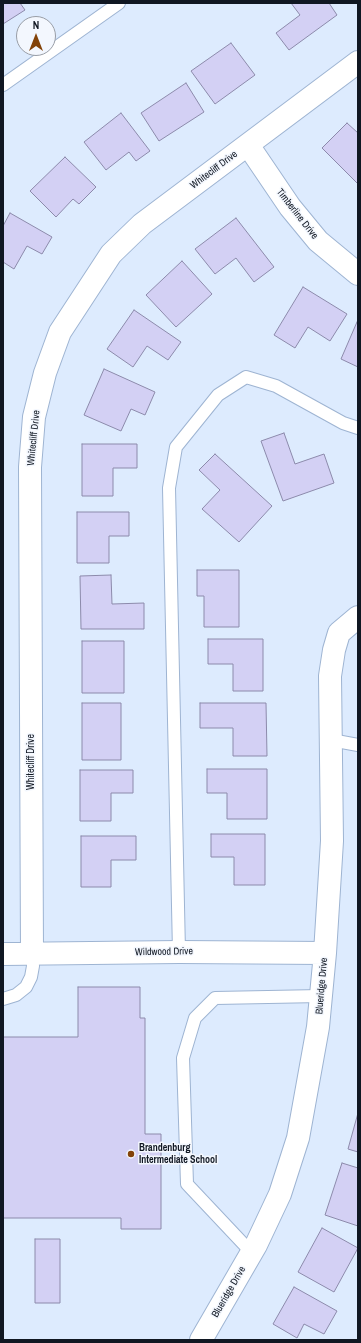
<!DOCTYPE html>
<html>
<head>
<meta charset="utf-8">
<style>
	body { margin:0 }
	#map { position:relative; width:361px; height:1343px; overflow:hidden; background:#ddebfe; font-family:"Archivo Narrow",sans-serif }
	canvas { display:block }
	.frame { position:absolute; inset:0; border:4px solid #101722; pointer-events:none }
	.north { position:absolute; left:16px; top:16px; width:40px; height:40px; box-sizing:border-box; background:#f3f7fe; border:1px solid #989da6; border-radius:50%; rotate:0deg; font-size:11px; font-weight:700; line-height:16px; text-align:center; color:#101722 }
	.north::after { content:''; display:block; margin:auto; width:14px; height:18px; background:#834309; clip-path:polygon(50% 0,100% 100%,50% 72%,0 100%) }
</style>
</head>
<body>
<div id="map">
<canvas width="361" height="1343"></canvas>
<div class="frame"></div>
<div class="north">N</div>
</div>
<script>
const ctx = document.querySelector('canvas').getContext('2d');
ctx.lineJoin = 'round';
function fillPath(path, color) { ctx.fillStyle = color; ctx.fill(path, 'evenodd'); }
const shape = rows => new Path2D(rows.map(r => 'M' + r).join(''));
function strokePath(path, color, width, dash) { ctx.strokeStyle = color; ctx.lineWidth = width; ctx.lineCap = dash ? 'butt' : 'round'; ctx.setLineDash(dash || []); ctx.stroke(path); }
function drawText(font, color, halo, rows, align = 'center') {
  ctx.font = font + ' "Archivo Narrow",sans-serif'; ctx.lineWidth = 3; ctx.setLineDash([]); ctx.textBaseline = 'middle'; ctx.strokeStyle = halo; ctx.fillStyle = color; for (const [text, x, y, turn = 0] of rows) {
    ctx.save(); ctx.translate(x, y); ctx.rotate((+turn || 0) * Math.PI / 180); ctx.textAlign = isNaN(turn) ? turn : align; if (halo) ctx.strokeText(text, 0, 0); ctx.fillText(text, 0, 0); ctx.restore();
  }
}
const building = shape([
	[3,3,20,3,25,10,3,24,3,3],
	[291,3,329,3,337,15,289,50,276,33,300,15,291,3],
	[231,43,255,75,215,104,191,71,231,43],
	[186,83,204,112,159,141,141,113,186,83],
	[121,113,150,151,136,161,129,152,106,170,84,142,121,113],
	[347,123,358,133,358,184,322,148,347,123],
	[65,157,96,187,79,204,73,199,56,217,30,191,65,157],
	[10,213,52,237,42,254,27,246,14,269,3,262,3,226,10,213],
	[236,218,274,267,254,282,236,258,215,274,195,249,236,218],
	[182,261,212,294,176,327,146,295,182,261],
	[303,287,347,314,330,341,308,327,295,348,274,335,303,287],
	[134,310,181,342,168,360,147,346,133,367,107,349,134,310],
	[357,322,358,322,358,367,341,359,357,322],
	[104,369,155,392,145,415,131,409,121,431,84,415,104,369],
	[284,433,295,464,324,454,334,483,283,501,261,441,284,433],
	[82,444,137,444,137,468,113,468,113,496,82,496,82,444],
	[215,454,272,506,239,542,202,509,220,490,199,470,215,454],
	[77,512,129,512,129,536,109,536,109,563,77,563,77,512],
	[197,570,239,570,239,627,204,627,204,596,197,596,197,570],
	[111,575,112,604,144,603,144,629,81,629,80,576,111,575],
	[208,639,263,639,263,691,233,691,233,664,208,664,208,639],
	[82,641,124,641,124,693,82,693,82,641],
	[82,703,121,703,121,760,82,760,82,703],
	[200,703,266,703,267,756,233,756,233,728,200,728,200,703],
	[207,769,267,769,267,819,227,819,227,793,207,793,207,769],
	[80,770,133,770,133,793,111,793,111,821,80,821,80,770],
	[211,834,265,834,265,885,234,885,234,857,211,857,211,834],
	[81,836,136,836,136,860,111,860,111,887,81,887,81,836],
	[78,987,140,987,140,1018,145,1018,145,1134,161,1134,161,1229,121,1229,121,1218,3,1218,3,1037,78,1037,78,987],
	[358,1113,358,1152,348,1149,358,1113],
	[342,1163,358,1168,358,1226,325,1215,342,1163],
	[322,1228,358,1248,334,1292,298,1272,322,1228],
	[35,1239,60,1239,60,1303,35,1303,35,1239],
	[294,1287,337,1311,324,1334,304,1324,297,1338,273,1324,294,1287]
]);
const service = shape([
	[3,85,119,3],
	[331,740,358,745],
	[179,952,169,488,176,447,218,395,246,377,276,386,343,423,358,428],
	[3,999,16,995,26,987,31,977,33,966,32,954],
	[252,1253,187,1184,183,1058,195,1018,215,998,321,996]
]);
const minor = shape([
	[248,145,290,207,318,241,358,274],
	[3,954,179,952,325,953],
	[32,954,30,467,34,417,45,373,60,332,111,254,142,224,358,62],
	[201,1340,256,1245,280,1194,298,1138,318,1027,325,953,332,841,330,676,334,650,339,633,358,617]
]);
const markers = [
	[131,1154,4,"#834309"]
];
const streetNames = [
	["Whitecliff Drive",214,170,-37],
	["Timberline Drive",297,214,52],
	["Whitecliff Drive",34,438,-84],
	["Whitecliff Drive",31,762,-90],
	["Wildwood Drive",164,952,-1],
	["Blueridge Drive",322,986,-85],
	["Blueridge Drive",229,1292,-60]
];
const poiNames = [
	["Brandenburg",139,1148],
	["Intermediate School",139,1160]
];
fillPath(building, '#d3d0f4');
strokePath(building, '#8c8aab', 1);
strokePath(service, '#9eb4d2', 14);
strokePath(minor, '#9eb4d2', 24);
strokePath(service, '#fff', 12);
strokePath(minor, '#fff', 22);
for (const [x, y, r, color] of markers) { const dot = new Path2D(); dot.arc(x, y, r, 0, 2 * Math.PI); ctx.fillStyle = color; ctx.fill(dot); strokePath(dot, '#f3f7fe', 1.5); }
drawText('10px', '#101722', '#f3f7fe', streetNames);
drawText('bold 10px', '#101722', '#f3f7fe', poiNames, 'left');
</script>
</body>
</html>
